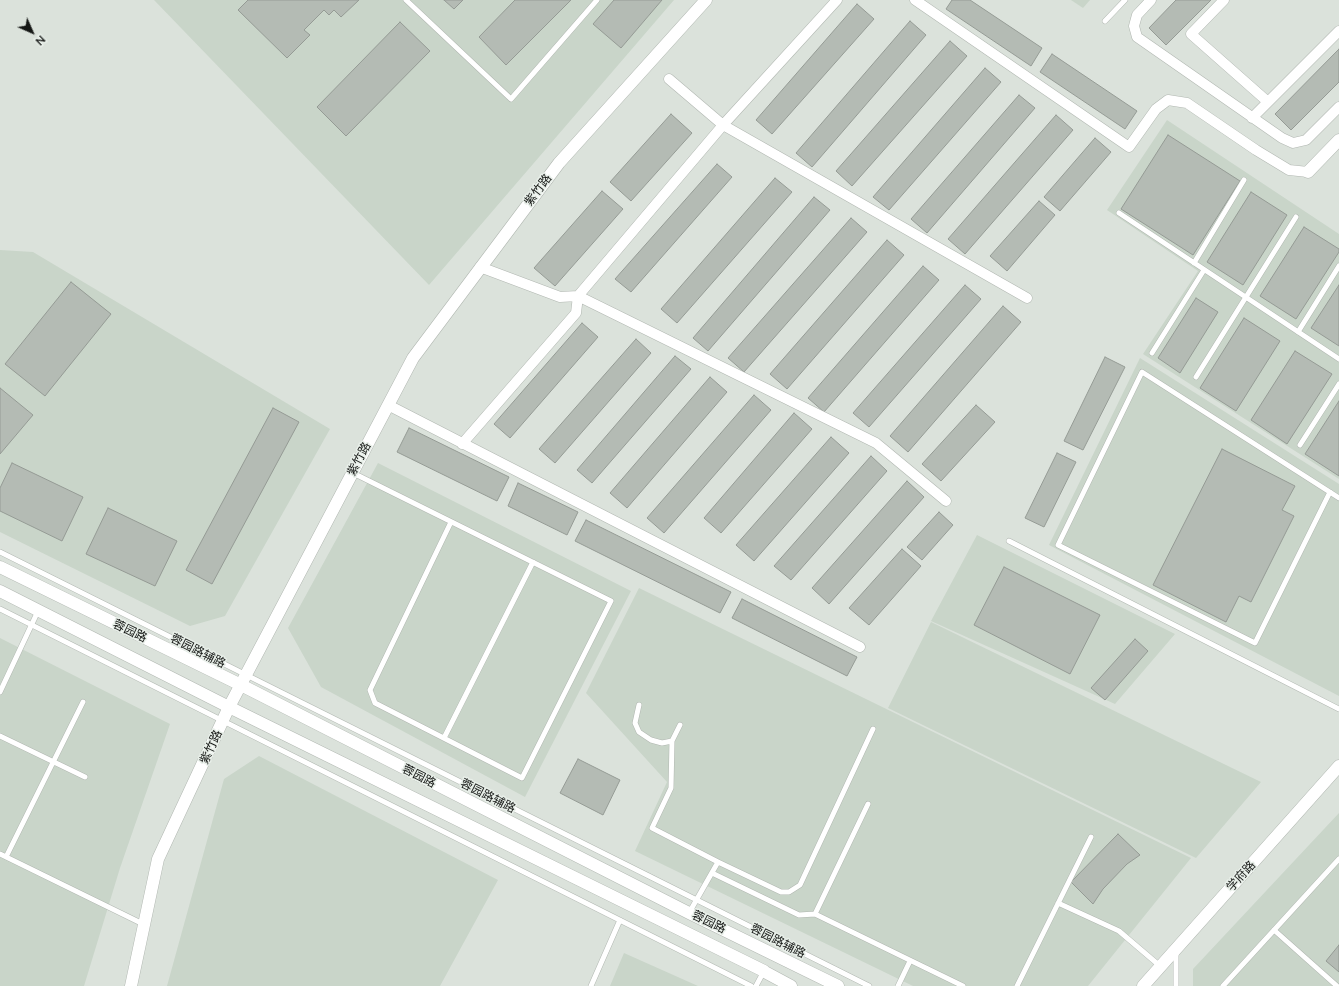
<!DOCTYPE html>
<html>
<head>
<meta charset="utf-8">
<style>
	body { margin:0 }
	#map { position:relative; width:1339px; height:986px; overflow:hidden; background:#dbe2db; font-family:Lato,sans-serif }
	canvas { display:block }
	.north { position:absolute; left:12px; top:12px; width:40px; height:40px; -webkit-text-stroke:3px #e8efe9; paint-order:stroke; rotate:135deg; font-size:11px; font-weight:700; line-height:16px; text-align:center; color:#151715 }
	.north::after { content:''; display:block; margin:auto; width:14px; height:18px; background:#151715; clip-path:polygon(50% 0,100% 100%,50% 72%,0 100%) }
</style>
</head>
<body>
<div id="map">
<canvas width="1339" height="986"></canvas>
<div class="north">N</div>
</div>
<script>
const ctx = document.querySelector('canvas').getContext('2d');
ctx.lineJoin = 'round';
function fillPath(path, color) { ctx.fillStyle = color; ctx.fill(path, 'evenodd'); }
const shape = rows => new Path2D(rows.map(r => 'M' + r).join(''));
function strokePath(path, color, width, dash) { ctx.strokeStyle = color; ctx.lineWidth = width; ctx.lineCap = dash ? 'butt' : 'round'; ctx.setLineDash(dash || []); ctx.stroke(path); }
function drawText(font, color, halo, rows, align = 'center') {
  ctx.font = font + ' Lato,"Noto Sans SC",sans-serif'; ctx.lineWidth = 3; ctx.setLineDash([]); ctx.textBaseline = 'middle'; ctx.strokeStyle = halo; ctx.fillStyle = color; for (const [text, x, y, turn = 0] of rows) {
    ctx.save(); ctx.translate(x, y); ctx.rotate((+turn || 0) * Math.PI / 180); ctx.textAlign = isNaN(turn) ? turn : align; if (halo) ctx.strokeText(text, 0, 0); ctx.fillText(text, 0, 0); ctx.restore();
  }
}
const built = shape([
	[154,0,674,0,429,285],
	[1071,0,1090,0,1083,8],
	[1167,120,1339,234,1339,479,1143,354,1198,271,1107,210],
	[0,250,33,252,330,429,225,616,190,626,0,532],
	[1140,358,1339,484,1339,696,1049,545],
	[378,463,631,591,525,797,321,687,288,628],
	[977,535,1175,634,1115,704,931,621],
	[639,588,1191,858,1088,986,913,986,635,851,667,782,586,693],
	[931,622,1261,782,1196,858,888,708],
	[0,638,170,724,120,868,84,986,0,986],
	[259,756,498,880,440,986,167,986,224,779],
	[1339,813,1339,986,1193,986,1193,969],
	[624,953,698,986,610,986]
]);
const building = shape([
	[248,0,359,0,341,17,334,10,329,15,324,10,304,30,310,35,287,58,238,10,248,0],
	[444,0,463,0,454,9,444,0],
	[515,0,571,0,506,65,479,37,515,0],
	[614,0,662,0,621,48,593,24,614,0],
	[952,0,970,0,1042,48,1031,66,946,9,952,0],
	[1176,0,1211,0,1166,45,1149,28,1176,0],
	[857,4,874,19,772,134,756,120,857,4],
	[910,21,926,35,812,167,796,153,910,21],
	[400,22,430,51,346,136,317,107,400,22],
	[950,41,967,56,852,186,836,171,950,41],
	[1339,49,1339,82,1291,130,1275,114,1339,49],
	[1052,54,1137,111,1125,129,1040,72,1052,54],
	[985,68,1001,82,889,210,873,197,985,68],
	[1019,95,1035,108,927,233,911,219,1019,95],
	[671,114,692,133,631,201,610,182,671,114],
	[1056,115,1073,130,965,254,948,239,1056,115],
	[1168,135,1240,181,1193,255,1121,209,1168,135],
	[1095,138,1111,152,1060,211,1044,197,1095,138],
	[717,164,732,177,631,292,615,279,717,164],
	[775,178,792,192,677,323,661,309,775,178],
	[602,191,623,209,555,286,534,268,602,191],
	[1251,192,1287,215,1243,285,1207,262,1251,192],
	[814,197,830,210,708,351,693,338,814,197],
	[1039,201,1055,215,1007,271,990,256,1039,201],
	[851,218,867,232,744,372,728,358,851,218],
	[1304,227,1339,249,1339,252,1296,319,1260,296,1304,227],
	[887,240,904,255,787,389,770,374,887,240],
	[923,266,939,280,824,412,808,398,923,266],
	[71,282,111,314,45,396,5,364,71,282],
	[965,285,981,299,869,427,853,413,965,285],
	[1339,285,1339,346,1311,328,1339,285],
	[1196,298,1218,312,1180,373,1158,358,1196,298],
	[1003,306,1021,322,908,452,890,436,1003,306],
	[1244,318,1280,341,1236,411,1200,388,1244,318],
	[582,323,598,337,510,438,494,424,582,323],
	[636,339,651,353,555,463,539,449,636,339],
	[1295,351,1332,374,1287,444,1251,420,1295,351],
	[675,356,691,369,592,483,577,470,675,356],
	[1105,357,1125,367,1083,450,1064,441,1105,357],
	[710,377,727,392,627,508,610,493,710,377],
	[0,388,33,415,0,454,0,388],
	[754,395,771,410,664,533,647,518,754,395],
	[1339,401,1339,476,1305,454,1339,401],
	[976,405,995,422,941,481,922,464,976,405],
	[273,408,299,422,212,584,186,570,273,408],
	[794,413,812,429,721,533,704,518,794,413],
	[409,428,509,477,497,501,397,452,409,428],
	[831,437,849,453,754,561,736,545,831,437],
	[1222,449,1295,486,1282,510,1294,516,1251,602,1239,596,1226,622,1153,585,1222,449],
	[1057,453,1076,462,1044,527,1025,518,1057,453],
	[871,456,887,471,791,580,774,566,871,456],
	[12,463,83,497,62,541,0,511,0,488,12,463],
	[907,481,924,497,829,604,812,588,907,481],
	[518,483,578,512,567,535,508,506,518,483],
	[108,508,177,541,155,586,86,554,108,508],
	[939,512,953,525,922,560,907,547,939,512],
	[586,520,731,592,720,613,575,541,586,520],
	[902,549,921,566,869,625,849,608,902,549],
	[1004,567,1100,615,1070,674,974,625,1004,567],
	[742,599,857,657,847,676,732,618,742,599],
	[1135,639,1148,651,1105,700,1091,688,1135,639],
	[578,759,620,780,603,815,560,793,578,759],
	[1118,834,1140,855,1127,864,1103,889,1093,904,1071,882,1118,834],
	[1339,945,1339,972,1326,961,1339,945]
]);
const service = shape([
	[406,0,511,99,597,0],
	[1105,21,1125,0],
	[1119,213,1339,359],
	[1194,263,1244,180],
	[1298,332,1339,266],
	[1152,353,1204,270],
	[1196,377,1296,217],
	[1300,445,1339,384],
	[353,473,611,601,522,778,375,703,370,690,451,522],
	[1330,492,1255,643,1058,545,1142,372,1339,498],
	[1009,541,1339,709],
	[0,552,869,986],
	[0,609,751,986],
	[0,692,38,611],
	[639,705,635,723,639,732,651,740,662,743,672,741],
	[680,725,672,741,671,788,652,828,718,862],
	[0,736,85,777],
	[444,738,533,562],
	[0,854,143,924],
	[6,857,83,702],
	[712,873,799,915,815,914,868,804],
	[1058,903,1119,931,1160,966],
	[689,913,718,862,781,892,789,892,800,885,873,729],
	[815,914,963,986],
	[1274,930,1337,986],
	[591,986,620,920],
	[756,986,764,971],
	[898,986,910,961],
	[1017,986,1091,837],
	[1176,986,1176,951],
	[1223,986,1339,859]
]);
const minor = shape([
	[915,0,1129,147,1156,109,1168,100,1187,103,1256,150,1289,170,1308,172],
	[1151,0,1137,15,1134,26,1137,37,1282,138,1293,143,1306,140,1339,107],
	[1224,0,1191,34,1268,102],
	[669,79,723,125,1027,298],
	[1252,118,1339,31],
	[480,267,560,297,578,296,876,443,946,501],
	[388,405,860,647],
	[462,444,576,313,578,296,723,125,837,0]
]);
const tertiary = shape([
	[1308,172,1339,140],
	[0,567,241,685,689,913,838,986],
	[0,591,229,707,764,971,765,972,791,986],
	[131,986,158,859,229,707,413,358,559,163,706,0],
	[1143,986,1339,766]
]);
const streetNames = [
	["紫竹路",538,190,-53],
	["紫竹路",359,459,-62],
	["蓉园路",130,631,26],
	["蓉园路辅路",198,651,27],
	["紫竹路",211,747,-65],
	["蓉园路",419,776,27],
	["蓉园路辅路",488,796,27],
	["学府路",1241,876,-48],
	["蓉园路",709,922,26],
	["蓉园路辅路",778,941,27]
];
fillPath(built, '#c9d5c9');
fillPath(building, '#b4bbb4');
strokePath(building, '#959b95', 1);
strokePath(service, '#b1b7b1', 6);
strokePath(minor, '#b1b7b1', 11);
strokePath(tertiary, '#b1b7b1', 13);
strokePath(service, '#fff', 5);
strokePath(minor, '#fff', 10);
strokePath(tertiary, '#fff', 12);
drawText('12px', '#151715', '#e8efe9', streetNames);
</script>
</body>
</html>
